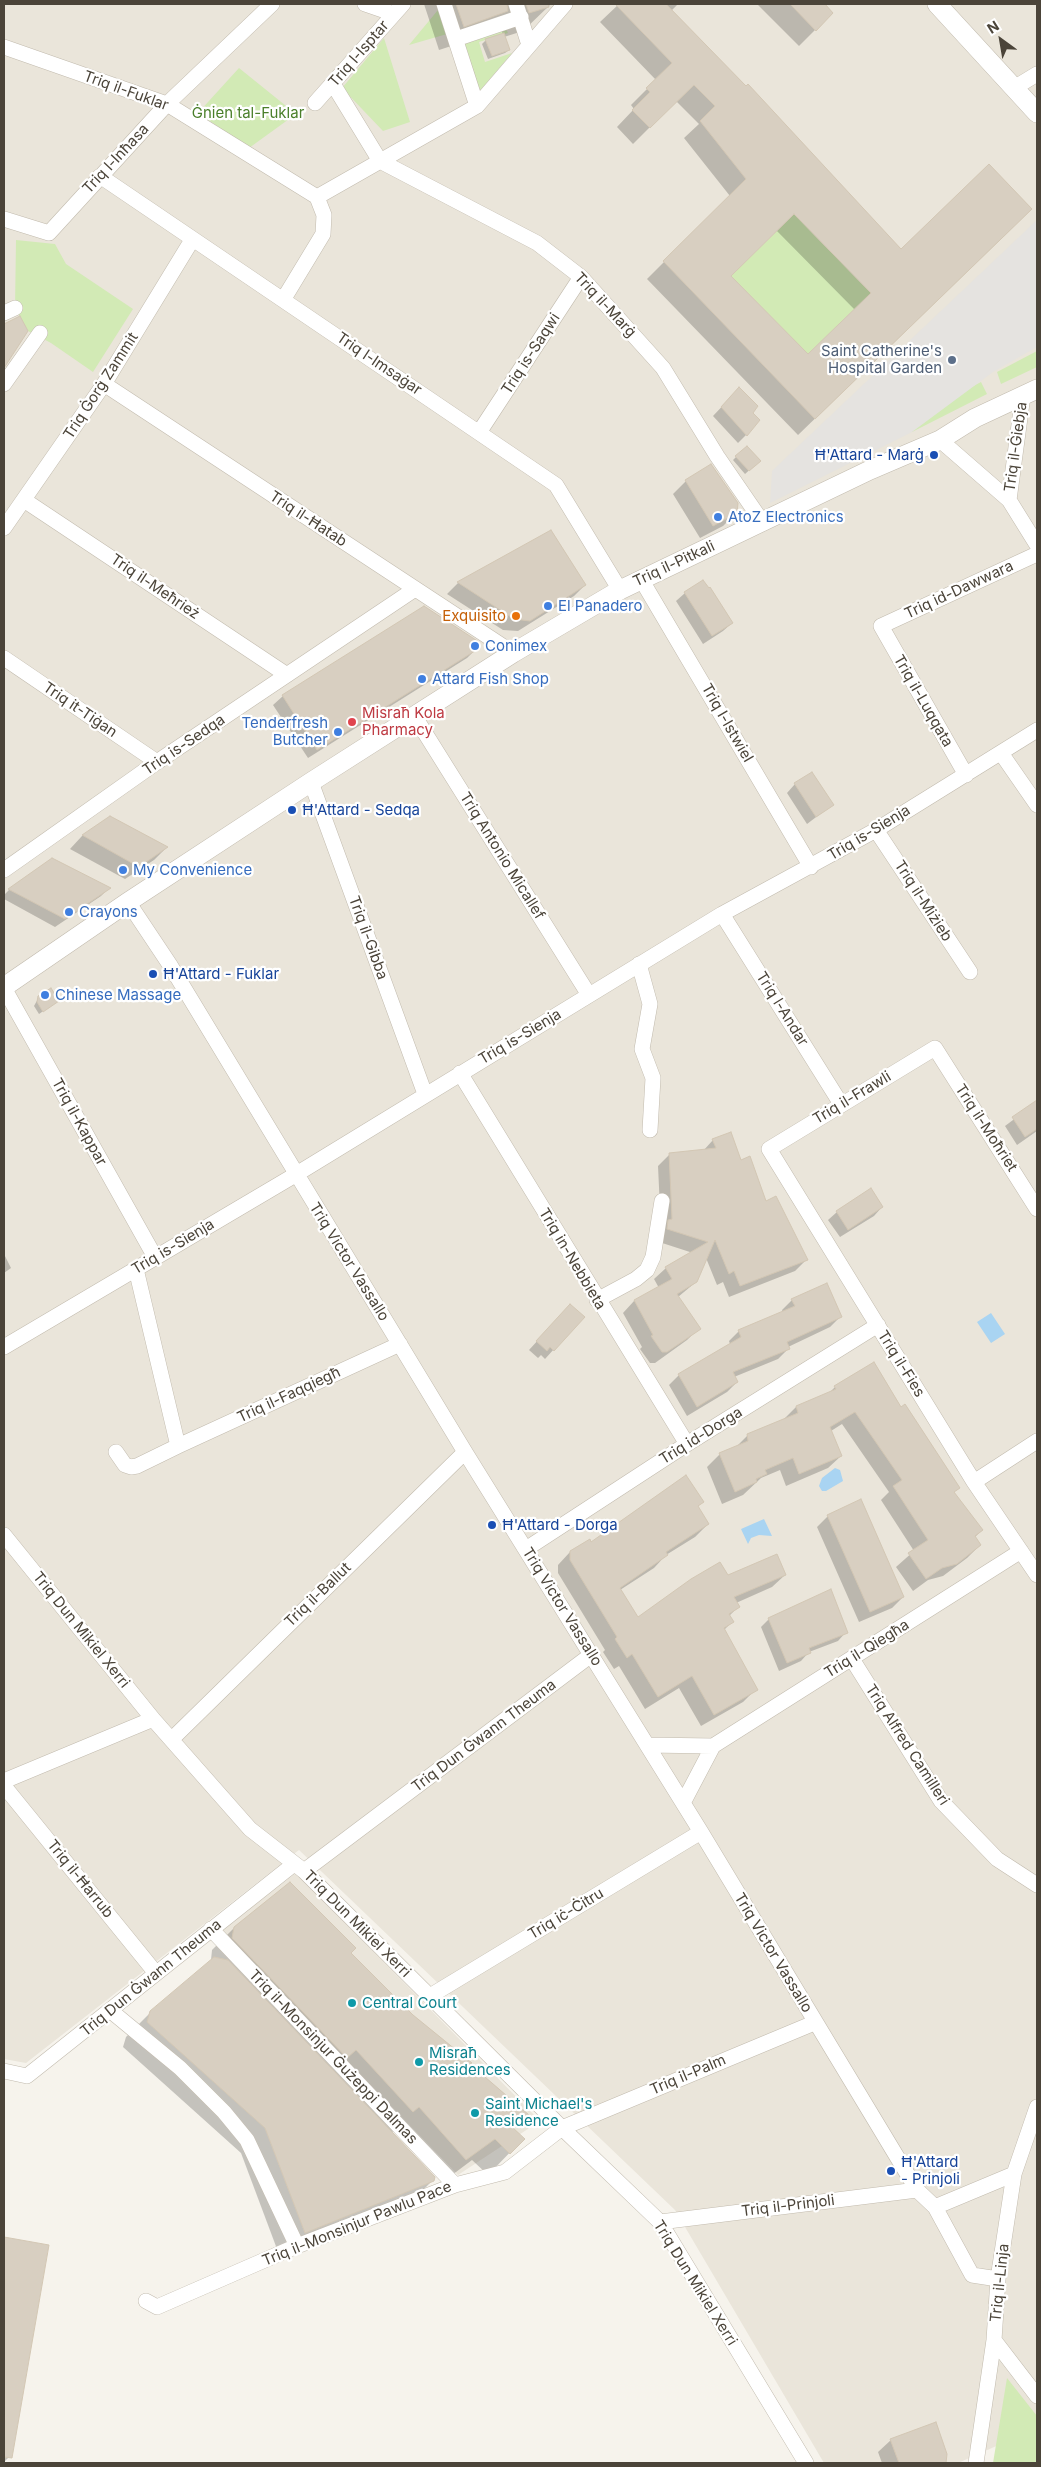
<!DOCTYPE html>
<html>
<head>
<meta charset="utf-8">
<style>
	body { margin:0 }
	#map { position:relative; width:1041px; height:2467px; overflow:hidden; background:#f6f3ec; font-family:Inter,sans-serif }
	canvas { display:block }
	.frame { position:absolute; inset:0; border:5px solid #4b4439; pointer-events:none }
	.north { position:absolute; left:976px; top:15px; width:50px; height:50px; -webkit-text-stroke:4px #fff; paint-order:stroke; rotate:328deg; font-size:14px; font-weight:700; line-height:20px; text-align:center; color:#4b4439 }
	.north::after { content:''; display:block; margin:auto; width:18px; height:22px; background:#4b4439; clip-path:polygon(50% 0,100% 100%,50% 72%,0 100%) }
</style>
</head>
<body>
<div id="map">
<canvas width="1041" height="2467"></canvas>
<div class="frame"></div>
<div class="north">N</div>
</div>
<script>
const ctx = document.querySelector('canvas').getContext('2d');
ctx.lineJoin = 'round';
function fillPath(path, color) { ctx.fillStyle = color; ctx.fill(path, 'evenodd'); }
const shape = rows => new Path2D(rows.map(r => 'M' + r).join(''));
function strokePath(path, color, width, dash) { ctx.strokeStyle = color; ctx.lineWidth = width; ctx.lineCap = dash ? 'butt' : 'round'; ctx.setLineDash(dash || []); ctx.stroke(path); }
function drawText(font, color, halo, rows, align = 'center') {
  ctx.font = font + ' Inter,sans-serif'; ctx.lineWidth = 4.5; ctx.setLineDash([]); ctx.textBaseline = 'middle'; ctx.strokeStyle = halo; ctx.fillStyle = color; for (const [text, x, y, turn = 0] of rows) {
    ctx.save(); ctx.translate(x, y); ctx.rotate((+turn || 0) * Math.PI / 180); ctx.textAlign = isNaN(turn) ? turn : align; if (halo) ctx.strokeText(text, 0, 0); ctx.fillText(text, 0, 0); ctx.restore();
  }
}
const residential = shape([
	[4,4,1037,4,1037,2428,958,2463,824,2463,675,2210,299,1850,26,2063,4,2059],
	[296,1873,540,2121,458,2175,221,1931]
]);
const green = shape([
	[438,10,447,34,409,45],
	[506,29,508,33,479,42,485,62,512,53,479,92,464,41],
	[384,38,410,122,383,131,342,88],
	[239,68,296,114,249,148,198,113],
	[794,214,871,293,808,354,731,276],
	[16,240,55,244,66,264,133,309,93,372,51,343,28,331,15,308],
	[1037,351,1037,367,1001,384,997,372],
	[981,382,987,394,912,432,906,421],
	[1007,2378,1037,2416,1037,2463,993,2463]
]);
const parking = shape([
	[1037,220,1037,347,993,372,912,432,770,503,772,471]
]);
const water = shape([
	[991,1313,1005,1334,991,1343,977,1322],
	[835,1468,840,1470,843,1481,826,1491,822,1491,819,1486,822,1478],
	[764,1519,772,1536,759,1535,751,1538,748,1544,741,1529]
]);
const shadow = shape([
	[424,4,551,4,523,31,504,37,509,50,505,53,488,59,482,44,486,40,503,34,498,22,482,36,439,50],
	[619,4,678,4,671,11,901,251,1014,226,798,435,647,279,730,196,684,138,699,124,676,101,633,144,617,127,634,109,631,105,656,80,600,22],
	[776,230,855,310,808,356,729,276],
	[757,4,823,4,832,13,799,46],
	[731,397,751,413,746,435,738,443,713,416],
	[736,457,755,465,745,474,733,460],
	[686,481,736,513,723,526,700,538,673,494],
	[550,532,585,585,574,596,518,631,503,630,447,594,458,583],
	[685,593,732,623,723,631,703,644,676,601],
	[424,608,477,648,467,658,308,758,273,705,283,696],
	[795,784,832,805,807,824,787,793],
	[110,817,166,848,154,860,125,879,70,849,82,836],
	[52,859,109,888,101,896,55,927,4,899,4,895,9,890],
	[39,997,58,1001,39,1014,34,1006],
	[1037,1102,1037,1131,1017,1145,1005,1126],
	[713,1140,740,1161,765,1202,806,1260,795,1271,729,1297,723,1282,717,1285,706,1258,696,1282,678,1297,699,1328,687,1340,655,1363,650,1363,640,1349,642,1347,623,1313,634,1301,659,1288,654,1279,666,1268,693,1253,656,1241,661,1230,658,1166,670,1154,703,1151],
	[882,1207,874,1216,840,1237,828,1220,837,1212],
	[4,1254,11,1268,4,1273],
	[792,1300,840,1317,830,1327,788,1347,788,1349,778,1359,734,1377,737,1382,727,1392,687,1416,669,1385,679,1375,730,1344,729,1341,739,1331,783,1313,782,1310],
	[562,1314,583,1317,545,1359,541,1355,538,1358,529,1350],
	[835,1387,953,1493,982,1530,974,1538,980,1545,967,1558,943,1576,928,1580,913,1591,896,1567,914,1551,881,1500,889,1492,842,1424,831,1431,841,1456,828,1468,786,1486,780,1470,761,1478,743,1495,722,1504,707,1467,720,1454,735,1448,748,1435,783,1420,796,1407,828,1394],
	[702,1502,697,1507,708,1524,695,1537,666,1555,654,1568,620,1590,637,1619,728,1576,785,1575,772,1587,736,1603,738,1607,729,1616,732,1622,724,1630,756,1689,743,1702,701,1726,679,1688,645,1709,619,1666,614,1669,603,1652,605,1650,558,1573,558,1565,570,1552,591,1543],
	[828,1516,903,1597,892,1608,859,1622,817,1527],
	[769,1619,846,1632,838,1641,809,1652,801,1661,779,1671,761,1627],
	[234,1928,350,1953,412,2016,527,2115,513,2129,523,2139,488,2175,472,2160,444,2181,397,2128,391,2133,433,2180,408,2205,280,2257,241,2153,123,2047,126,2037,151,2012,211,1960,212,1950],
	[4,2238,48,2246,11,2455,4,2462],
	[891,2440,946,2455,945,2463,882,2463,878,2452]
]);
const building = shape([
	[456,4,507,4,508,11,464,27,456,4],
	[526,4,548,4,549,7,529,13,526,4],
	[615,4,666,4,746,86,748,84,901,249,989,164,1032,209,815,419,663,261,746,179,700,121,715,106,694,85,650,128,632,110,650,92,646,88,672,63,615,4],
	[794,214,871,293,808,354,731,276,794,214],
	[790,4,825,4,833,13,816,31,790,4],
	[504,33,510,50,492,56,485,39,504,33],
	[20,316,28,331,4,368,4,324,20,316],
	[739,387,758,406,753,413,760,420,747,436,721,407,739,387],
	[747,446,761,461,749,471,735,456,747,446],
	[711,464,738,503,737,513,713,526,685,480,711,464],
	[551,530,586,585,530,621,514,619,457,582,551,530],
	[703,580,709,588,710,587,733,623,712,636,684,592,703,580],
	[424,606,479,642,478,649,317,750,282,695,424,606],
	[812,772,834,805,816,817,794,783,812,772],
	[110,816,168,847,139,867,82,835,110,816],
	[52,858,111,888,65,919,8,889,52,858],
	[51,988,59,1001,43,1012,37,1002,38,996,51,988],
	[1037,1100,1037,1129,1025,1137,1012,1117,1037,1100],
	[731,1132,741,1160,750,1156,766,1201,776,1196,808,1260,740,1286,734,1271,729,1274,715,1240,697,1282,677,1294,701,1329,667,1352,662,1352,651,1336,653,1335,634,1300,672,1279,665,1267,708,1242,667,1229,668,1220,672,1219,669,1153,716,1148,712,1139,731,1132],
	[871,1188,883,1207,848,1230,836,1211,871,1188],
	[827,1283,842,1317,787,1342,790,1349,733,1372,738,1382,697,1407,678,1374,741,1337,738,1330,795,1306,791,1299,827,1283],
	[570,1304,585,1317,554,1351,550,1347,547,1351,536,1341,570,1304],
	[874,1362,901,1407,905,1404,960,1488,954,1492,983,1530,975,1536,981,1545,957,1564,942,1568,926,1579,908,1553,928,1540,893,1486,902,1480,855,1412,830,1427,842,1456,799,1474,793,1458,765,1470,767,1474,756,1479,757,1482,735,1492,719,1453,748,1441,747,1434,798,1413,796,1406,836,1389,834,1386,874,1362],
	[686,1475,704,1502,698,1506,709,1524,666,1552,668,1555,620,1588,638,1617,691,1579,720,1562,728,1575,777,1554,786,1575,734,1597,740,1607,729,1614,734,1622,724,1628,758,1690,714,1715,692,1676,658,1697,632,1654,627,1658,615,1639,617,1637,570,1560,570,1551,590,1539,591,1542,686,1475],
	[861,1499,904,1597,870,1612,827,1515,861,1499],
	[831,1589,848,1633,809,1648,811,1653,787,1663,768,1618,831,1589],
	[290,1882,356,1948,351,1953,413,2015,472,2063,470,2064,529,2115,512,2127,525,2139,510,2154,495,2139,466,2160,419,2107,413,2112,356,2050,347,2058,232,1938,234,1927,290,1882],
	[214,1957,228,1960,435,2177,434,2181,305,2233,265,2128,147,2022,150,2011,214,1957],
	[4,2237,49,2245,12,2458,4,2457,4,2237],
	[936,2422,947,2454,946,2463,899,2463,890,2439,936,2422]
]);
const minor = shape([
	[365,4,394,14],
	[444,4,477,106],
	[516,4,529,45],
	[456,39,521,17],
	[4,47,167,104,317,197],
	[333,84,380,161,537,243,581,277,663,368,717,456,763,523],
	[1014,88,1037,74],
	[315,103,403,4],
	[100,176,556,485,620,590],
	[4,219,49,233,167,104,272,4],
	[283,300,323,234,324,215,317,197,477,106,565,4],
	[4,313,15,308],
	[4,384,40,333],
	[104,384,513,653],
	[480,431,581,277],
	[940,440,1009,500,1037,545],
	[24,500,287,675],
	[1009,500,1023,395],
	[4,528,104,384,192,240],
	[641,579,811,867],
	[4,658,157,762],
	[415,717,589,995],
	[1001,753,1037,805],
	[966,775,881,626,1037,554],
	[311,782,425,1094],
	[876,830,970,972],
	[4,870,157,762,415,589],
	[128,902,170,965,465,1452,701,1832,917,2190,935,2207,972,2275,998,2279],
	[722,914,841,1104],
	[639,964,650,1004,642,1049,653,1078,650,1130],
	[4,988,155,1257],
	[460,1073,687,1444],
	[1037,1209,935,1048,769,1149,974,1482,1037,1575],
	[136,1269,178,1446,400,1344],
	[597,1300,636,1279,647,1270,653,1257,662,1201],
	[4,1347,295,1175,722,914,876,830,1037,730],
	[116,1452,125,1465,131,1467,137,1466,178,1446],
	[974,1482,1037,1441],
	[4,1535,153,1719,250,1829,304,1871,562,2128,660,2222,806,2463],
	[526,1549,687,1444,878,1325],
	[852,1659,941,1801,997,1859,1037,1885],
	[172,1739,465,1452],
	[647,1745,713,1746],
	[4,1781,153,1719],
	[4,1786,155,1972],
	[683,1803,713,1746,1021,1551],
	[304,1871,591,1655],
	[211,1929,455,2185],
	[430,1996,701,1832],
	[111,2011,180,2068,224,2112,247,2140,297,2246],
	[4,2071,27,2076,294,1864],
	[935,2207,1014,2174],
	[660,2222,917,2190],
	[146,2301,157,2307,297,2246,455,2185,505,2172,562,2128,814,2023],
	[994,2340,1037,2396],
	[976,2463,994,2340,998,2279,1014,2174,1037,2107]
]);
const tertiary = shape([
	[937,4,1037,113],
	[4,987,128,902,311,782,513,653,620,590,870,470,940,440,975,418,1037,389]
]);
const markers = [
	[952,360,5,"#5c6f8a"],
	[934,455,5,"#1a4fb4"],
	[718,517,5,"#3f7fe0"],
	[548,606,5,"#3f7fe0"],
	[516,616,5,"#e8710a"],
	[475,646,5,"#3f7fe0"],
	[422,679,5,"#3f7fe0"],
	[352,722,5,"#e0444e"],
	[338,732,5,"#3f7fe0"],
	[292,810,5,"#1a4fb4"],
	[123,870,5,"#3f7fe0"],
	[69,912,5,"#3f7fe0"],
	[153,974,5,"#1a4fb4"],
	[45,995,5,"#3f7fe0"],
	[492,1525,5,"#1a4fb4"],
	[352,2003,5,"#0f9aa8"],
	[419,2062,5,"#0f9aa8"],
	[475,2113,5,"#0f9aa8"],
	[891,2171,5,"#1a4fb4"]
];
const streetNames = [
	["Triq l-Isptar",359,54,-49],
	["Triq il-Fuklar",126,91,20],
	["Triq l-Inħasa",116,159,-47],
	["Triq il-Marġ",605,305,47],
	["Triq is-Saqwi",531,354,-57],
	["Triq l-Imsaġar",379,364,34],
	["Triq Ġorġ Zammit",101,386,-57],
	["Triq il-Ġiebja",1016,447,-82],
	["Triq il-Ħatab",308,519,33],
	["Triq il-Pitkali",674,564,-25],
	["Triq il-Meħrież",155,587,34],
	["Triq id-Dawwara",959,590,-25],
	["Triq il-Luqqata",923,701,60],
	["Triq it-Tiġan",80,710,34],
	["Triq l-Istwiel",727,723,60],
	["Triq is-Sedqa",184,745,-34],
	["Triq is-Sienja",869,833,-31],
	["Triq Antonio Micallef",502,856,58],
	["Triq il-Miżieb",923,901,57],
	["Triq il-Gibba",368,938,70],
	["Triq l-Andar",782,1009,58],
	["Triq is-Sienja",520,1037,-31],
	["Triq il-Frawli",852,1098,-31],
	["Triq il-Kappar",79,1122,61],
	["Triq il-Moħriet",986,1128,57],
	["Triq is-Sienja",173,1247,-31],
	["Triq in-Nebbieta",572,1259,59],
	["Triq Victor Vassallo",349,1262,58],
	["Triq il-Fies",901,1364,58],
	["Triq il-Faqqiegħ",289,1395,-25],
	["Triq id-Dorga",701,1436,-32],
	["Triq il-Ballut",318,1595,-44],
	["Triq Victor Vassallo",562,1607,58],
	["Triq Dun Mikiel Xerri",81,1630,51],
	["Triq il-Qiegħa",867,1649,-32],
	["Triq Dun Ġwann Theuma",484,1736,-37],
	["Triq Alfred Camilleri",907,1745,57],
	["Triq il-Ħarrub",80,1879,51],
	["Triq iċ-Ċitru",566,1914,-31],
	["Triq Dun Mikiel Xerri",357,1924,45],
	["Triq Victor Vassallo",773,1953,59],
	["Triq Dun Ġwann Theuma",151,1978,-39],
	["Triq il-Monsinjur Ġużeppi Dalmas",333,2057,46],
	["Triq il-Palm",688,2075,-23],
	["Triq il-Prinjoli",788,2206,-7],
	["Triq il-Monsinjur Pawlu Pace",357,2224,-22],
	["Triq Dun Mikiel Xerri",695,2283,58],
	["Triq il-Linja",1000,2283,-84]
];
const parkNames = [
	["Ġnien tal-Fuklar",248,113]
];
const serviceNames = [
	["Saint Catherine's",942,351],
	["Hospital Garden",942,368]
];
const transitNames = [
	["Ħ'Attard - Marġ",924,455,"right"],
	["Ħ'Attard - Sedqa",302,810],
	["Ħ'Attard - Fuklar",163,974],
	["Ħ'Attard - Dorga",502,1525],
	["Ħ'Attard",901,2162],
	["- Prinjoli",901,2179]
];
const shopNames = [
	["AtoZ Electronics",728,517],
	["El Panadero",558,606],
	["Conimex",485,646],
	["Attard Fish Shop",432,679],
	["Tenderfresh",328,723,"right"],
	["Butcher",328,740,"right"],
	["My Convenience",133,870],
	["Crayons",79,912],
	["Chinese Massage",55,995]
];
const foodNames = [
	["Exquisito",506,616]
];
const healthNames = [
	["Misraħ Kola",362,713],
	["Pharmacy",362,730]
];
const cultureNames = [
	["Central Court",362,2003],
	["Misraħ",429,2053],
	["Residences",429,2070],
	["Saint Michael's",485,2104],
	["Residence",485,2121]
];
fillPath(residential, '#eae5da');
fillPath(green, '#d2eab5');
fillPath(parking, '#e5e3e0');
fillPath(water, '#a9d4f2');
fillPath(shadow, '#0003');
fillPath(building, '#d8cfc1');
strokePath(building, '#d3c7b4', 1);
strokePath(minor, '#c2bbae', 16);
strokePath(tertiary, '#c2bbae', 20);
strokePath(minor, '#fff', 15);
strokePath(tertiary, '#fff', 19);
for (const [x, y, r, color] of markers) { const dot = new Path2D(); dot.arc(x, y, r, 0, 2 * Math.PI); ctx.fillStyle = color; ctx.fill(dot); strokePath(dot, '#fff', 2); }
drawText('15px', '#4b4439', '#fff', streetNames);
drawText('15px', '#4a7f2a', '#fff', parkNames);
drawText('15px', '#4e5e75', '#fff', serviceNames, 'right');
drawText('15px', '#164399', '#fff', transitNames, 'left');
drawText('15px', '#366cbe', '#fff', shopNames, 'left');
drawText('15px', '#c56008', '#fff', foodNames, 'right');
drawText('15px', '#be3a42', '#fff', healthNames, 'left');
drawText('15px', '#0d838f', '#fff', cultureNames, 'left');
</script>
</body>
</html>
